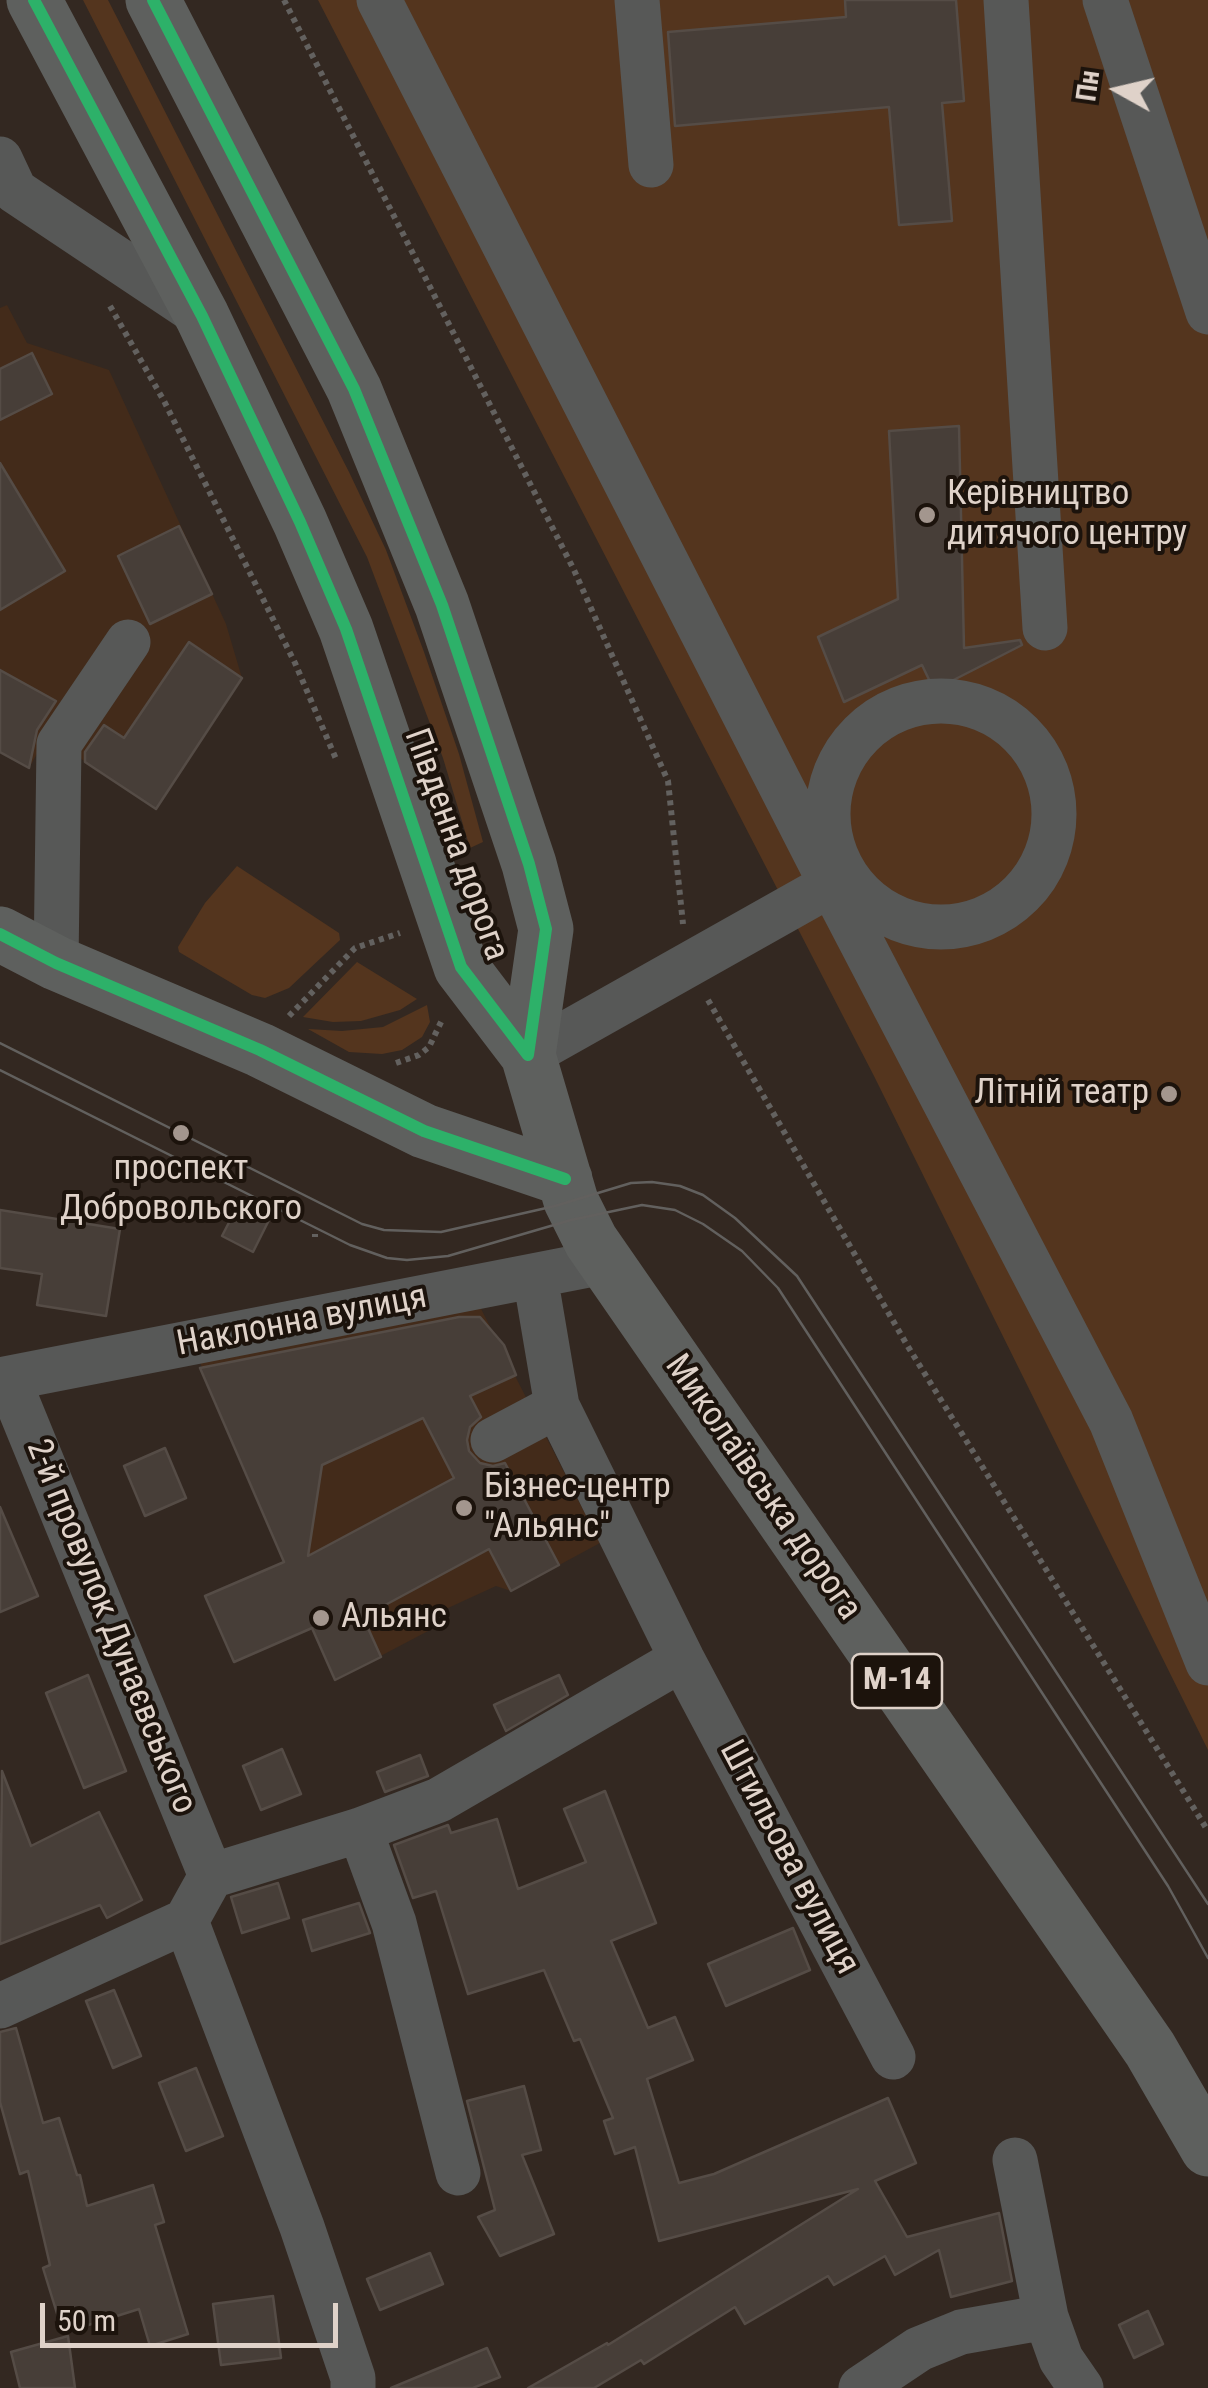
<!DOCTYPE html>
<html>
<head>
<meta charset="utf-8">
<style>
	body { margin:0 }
	#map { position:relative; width:1208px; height:2388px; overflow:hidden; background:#332821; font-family:"Roboto Condensed",sans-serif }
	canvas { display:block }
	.north { position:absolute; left:1068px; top:40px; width:100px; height:100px; -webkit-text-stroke:8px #1c130c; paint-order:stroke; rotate:278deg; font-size:28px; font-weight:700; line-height:40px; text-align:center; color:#dfd2c9 }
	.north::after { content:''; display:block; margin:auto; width:35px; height:45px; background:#dfd2c9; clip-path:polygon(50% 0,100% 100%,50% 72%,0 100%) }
	.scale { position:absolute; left:40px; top:2303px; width:298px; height:45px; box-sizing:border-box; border:5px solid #dfd2c9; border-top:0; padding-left:12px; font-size:30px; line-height:35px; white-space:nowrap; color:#dfd2c9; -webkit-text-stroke:8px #1c130c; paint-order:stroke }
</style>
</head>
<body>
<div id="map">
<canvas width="1208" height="2388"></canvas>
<div class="north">Пн</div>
<div class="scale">50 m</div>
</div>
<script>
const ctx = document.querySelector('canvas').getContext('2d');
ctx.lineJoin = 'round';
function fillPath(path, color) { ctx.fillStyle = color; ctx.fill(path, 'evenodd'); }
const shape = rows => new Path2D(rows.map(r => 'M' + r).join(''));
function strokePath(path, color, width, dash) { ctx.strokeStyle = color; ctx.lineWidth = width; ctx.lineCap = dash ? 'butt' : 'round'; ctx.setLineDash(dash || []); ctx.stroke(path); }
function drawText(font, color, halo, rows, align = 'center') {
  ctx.font = font + ' "Roboto Condensed",sans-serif'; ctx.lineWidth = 8; ctx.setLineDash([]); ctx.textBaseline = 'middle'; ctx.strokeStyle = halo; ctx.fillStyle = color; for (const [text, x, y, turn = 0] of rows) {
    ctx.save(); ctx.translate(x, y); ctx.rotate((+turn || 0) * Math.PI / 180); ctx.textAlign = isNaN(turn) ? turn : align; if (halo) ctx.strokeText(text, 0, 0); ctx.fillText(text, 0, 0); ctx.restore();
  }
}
const built = shape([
	[7,305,27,343,109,370,226,624,242,678,156,809,47,736,29,768,0,752,0,308],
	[475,1297,600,1543,511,1591,496,1586,435,1614,430,1630,335,1680,198,1358]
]);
const green = shape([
	[83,0,108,0,349,472,386,550,424,652,459,754,483,842,470,848,443,758,367,557],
	[318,0,1208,0,1208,1750,874,1076],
	[237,866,339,933,340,940,289,988,265,998,252,995,179,952,178,947,205,903],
	[357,962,417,999,400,1010,361,1021,333,1022,303,1017],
	[427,1005,430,1022,422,1037,402,1050,382,1054,349,1052,308,1029,342,1031,383,1027]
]);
const building = shape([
	[845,0,956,0,964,101,942,103,952,221,899,225,889,107,675,126,668,32,846,17,845,0],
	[32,353,52,394,0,420,0,369,32,353],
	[959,426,964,648,1020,640,1022,645,934,690,922,665,844,702,818,637,898,599,889,431,959,426],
	[0,463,65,571,0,610,0,463],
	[179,526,212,594,150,624,118,556,179,526],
	[189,642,242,678,156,809,85,762,85,752,104,725,124,738,189,642],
	[0,670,56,701,37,730,29,768,0,752,0,670],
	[240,1201,271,1216,253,1252,222,1236,240,1201],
	[0,1210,120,1229,106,1316,37,1305,42,1274,0,1268,0,1210],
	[459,1317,480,1317,504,1345,516,1375,470,1396,481,1417,470,1427,467,1440,469,1451,480,1463,493,1466,505,1463,559,1565,511,1591,489,1549,363,1617,381,1657,335,1680,312,1628,234,1662,205,1596,284,1562,200,1368,459,1317],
	[423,1418,454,1478,308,1556,322,1465,423,1418],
	[165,1448,186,1498,145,1516,124,1466,165,1448],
	[0,1507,38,1596,0,1612,0,1507],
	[88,1675,126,1771,84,1788,46,1693,88,1675],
	[559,1675,568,1695,506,1731,494,1705,559,1675],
	[282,1749,301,1794,261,1810,243,1766,282,1749],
	[420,1755,428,1776,385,1792,377,1772,420,1755],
	[2,1771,31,1846,99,1812,142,1900,107,1918,100,1905,0,1944,2,1771],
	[605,1791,656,1923,611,1941,648,2028,675,2017,693,2060,647,2079,679,2183,714,2174,888,2098,916,2163,875,2181,907,2237,999,2213,1012,2281,951,2297,939,2250,895,2275,885,2256,834,2285,828,2276,745,2324,735,2307,644,2364,641,2360,594,2388,528,2388,607,2343,608,2345,858,2189,659,2241,635,2147,615,2154,604,2121,613,2118,580,2039,574,2041,544,1970,468,1994,436,1891,413,1898,394,1845,448,1825,451,1833,497,1819,518,1889,586,1862,564,1809,605,1791],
	[278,1883,289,1918,242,1933,231,1897,278,1883],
	[359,1903,370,1933,312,1951,303,1920,359,1903],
	[793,1928,810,1970,726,2006,708,1964,793,1928],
	[114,1990,141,2056,113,2068,86,2001,114,1990],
	[16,2028,43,2123,59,2118,77,2175,80,2175,87,2206,153,2185,164,2222,155,2225,188,2334,150,2346,139,2309,63,2333,43,2268,50,2265,28,2171,20,2174,0,2102,0,2032,16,2028],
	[196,2068,223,2136,186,2151,159,2083,196,2068],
	[524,2086,541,2150,522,2155,554,2234,500,2256,478,2217,495,2210,467,2101,524,2086],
	[430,2253,443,2284,380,2310,367,2279,430,2253],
	[273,2296,281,2358,221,2365,213,2304,273,2296],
	[1148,2311,1163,2344,1134,2358,1119,2325,1148,2311],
	[68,2336,75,2388,20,2388,11,2352,68,2336],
	[487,2348,500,2377,473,2388,391,2388,487,2348]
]);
const path = shape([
	[284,0,574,570,668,781,683,924],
	[110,306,164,401,295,663,336,759],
	[708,1000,907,1345,1208,1831],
	[289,1016,355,948,400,933],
	[396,1063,419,1055,429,1047,442,1020],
	[200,1178,201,1175],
	[315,1237,315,1234]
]);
const minor = shape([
	[379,0,830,882,1111,1421,1208,1663],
	[637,0,651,165],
	[1006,0,1045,628],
	[1105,0,1208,312],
	[0,159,15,191,202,316],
	'828 814a113 113 0 1 1 226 0a113 113 0 1 1-226 0Z',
	[56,963,59,744,128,642],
	[528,1055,846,876],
	[535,1276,557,1406,682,1659,893,2057],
	[8,1379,211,1876],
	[0,1380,604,1262],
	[493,1440,557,1406],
	[360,1830,394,1923,458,2173],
	[186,1921,302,2227,353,2378,353,2388],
	[0,2006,186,1921,211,1876,360,1830,439,1800,682,1659],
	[1015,2160,1046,2317,1061,2359,1081,2388],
	[861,2388,919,2349,961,2332,1046,2317]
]);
const major = shape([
	[34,0,202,316,300,522,346,629,461,967,528,1055,571,1201,591,1241,1150,2049,1208,2149],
	[153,0,354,389,442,605,529,864,546,929,528,1055],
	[0,934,56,963,260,1050,424,1131,565,1179]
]);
const tram = shape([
	[0,1043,362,1224,384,1230,441,1232,555,1206,631,1183,652,1182,680,1186,703,1195,735,1218,797,1276,1208,1904],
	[0,1070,350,1245,387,1258,407,1260,448,1256,571,1220,642,1205,675,1210,703,1224,742,1251,778,1288,1168,1886,1208,1958]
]);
const cycleway = shape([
	[34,0,202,316,300,522,346,629,461,967,528,1055],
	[153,0,354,389,442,605,529,864,546,929,528,1055],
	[0,934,56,963,260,1050,424,1131,565,1179]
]);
const markers = [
	[927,515,10,"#a3968e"],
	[1169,1094,10,"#a3968e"],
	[181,1133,10,"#a3968e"],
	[464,1508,10,"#a3968e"],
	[321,1618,10,"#a3968e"]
];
const shields = [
	[897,1681,90]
];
const shieldNames = [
	["М-14",897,1681]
];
const poiNames = [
	["Керівництво",947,495],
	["дитячого центру",947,535],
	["Літній театр",1149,1094,"right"],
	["проспект",181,1170,"center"],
	["Добровольского",181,1210,"center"],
	["Бізнес-центр",484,1488],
	["\"Альянс\"",484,1528],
	["Альянс",341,1618]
];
const streetNames = [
	["Південна дорога",455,845,70],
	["Наклонна вулиця",302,1322,-11],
	["Миколаївська дорога",762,1488,55],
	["2-й провулок Дунаєвського",110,1627,68],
	["Штильова вулиця",788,1858,62]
];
fillPath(built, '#432b1a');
fillPath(green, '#54351e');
fillPath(building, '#473e38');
strokePath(building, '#554c46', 2.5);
strokePath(path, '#63615f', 6, [5, 5]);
strokePath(minor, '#575857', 45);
strokePath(major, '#5e605e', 55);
strokePath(tram, '#62605e', 2.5);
strokePath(cycleway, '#2db169', 12);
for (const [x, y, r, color] of markers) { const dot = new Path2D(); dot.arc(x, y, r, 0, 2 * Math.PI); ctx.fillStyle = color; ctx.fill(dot); strokePath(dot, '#1c130c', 4); }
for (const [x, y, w] of shields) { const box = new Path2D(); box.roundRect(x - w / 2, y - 27, w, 54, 8); ctx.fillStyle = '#1c130c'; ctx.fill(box); strokePath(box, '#dfd2c9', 2.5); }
drawText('bold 32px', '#dfd2c9', null, shieldNames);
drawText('35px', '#dfd2c9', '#1c130c', poiNames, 'left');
drawText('35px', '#dfd2c9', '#1c130c', streetNames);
</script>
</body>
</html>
